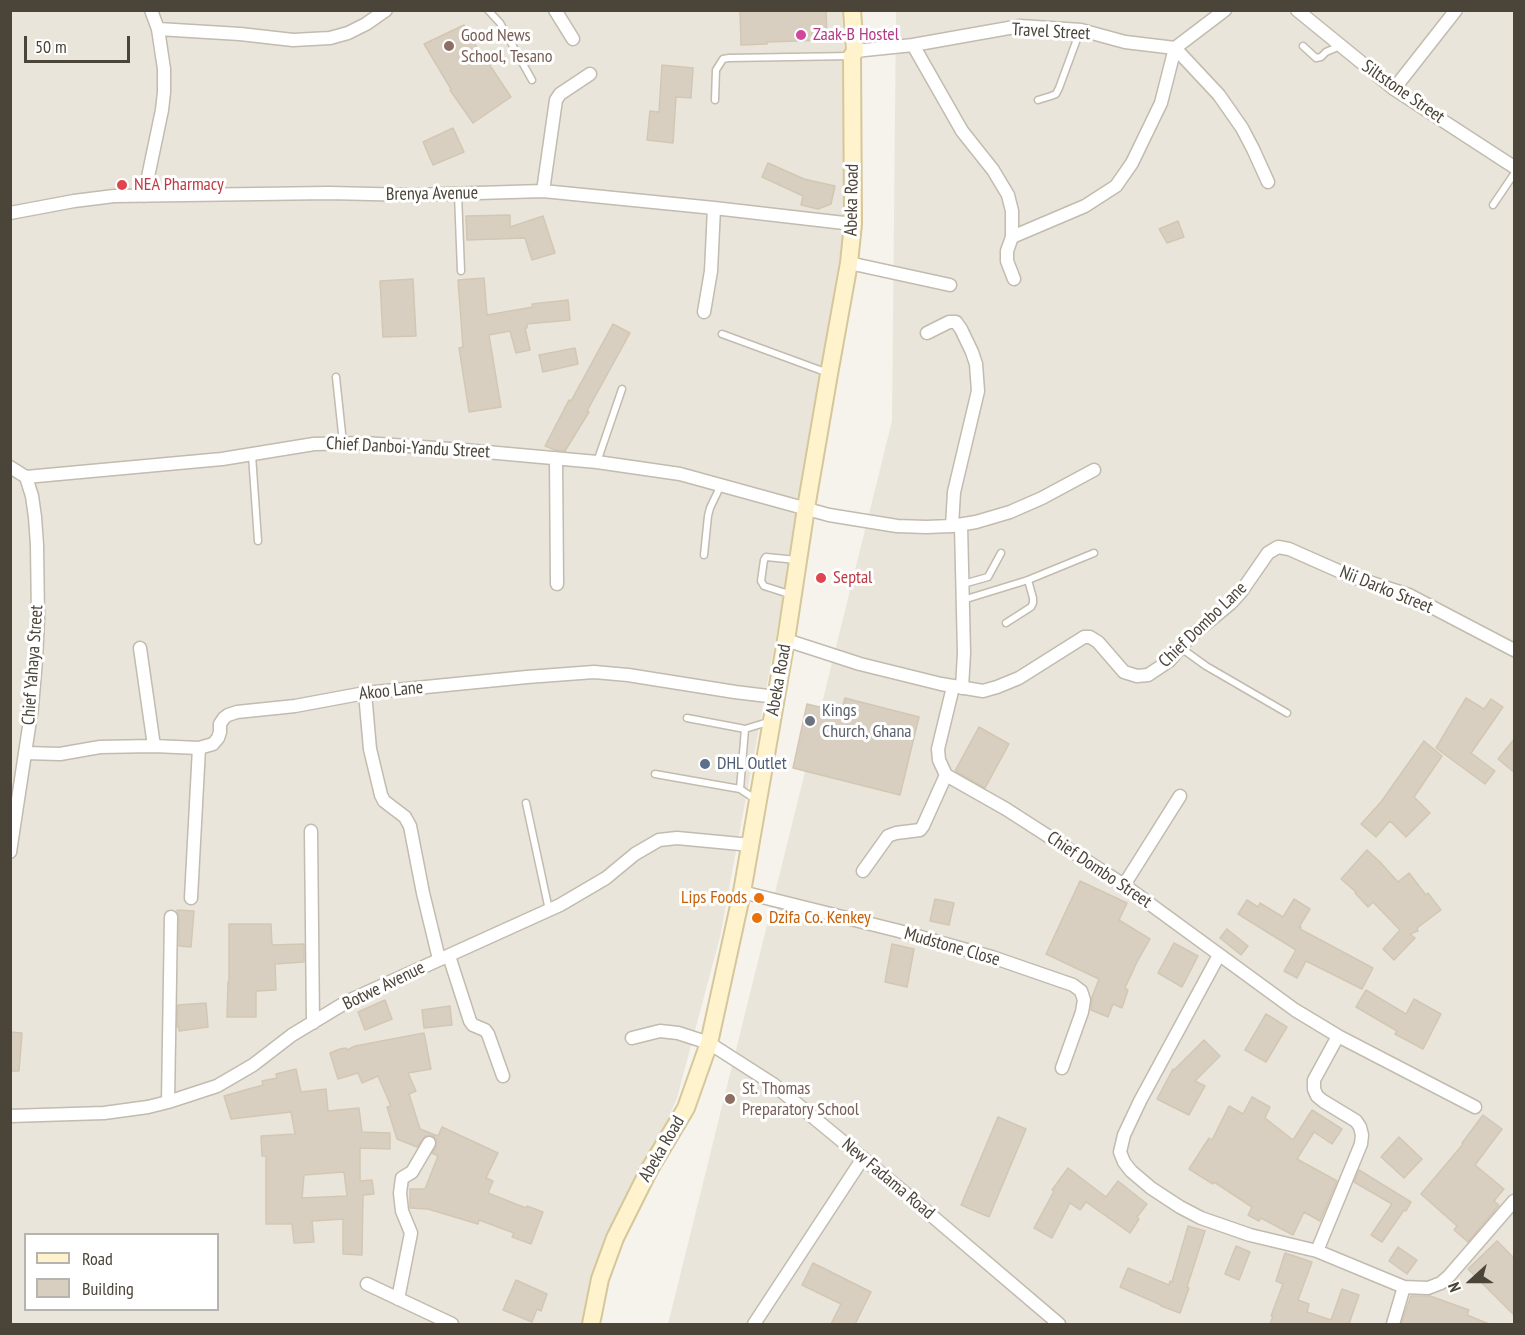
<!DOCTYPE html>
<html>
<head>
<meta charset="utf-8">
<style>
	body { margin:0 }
	#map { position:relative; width:1525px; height:1335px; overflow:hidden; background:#f6f3ec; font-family:"PT Sans Narrow",sans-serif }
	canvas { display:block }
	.frame { position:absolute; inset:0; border:12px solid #4b4439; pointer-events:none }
	.legend { position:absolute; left:24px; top:1233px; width:195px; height:78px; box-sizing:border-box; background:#fff; border:2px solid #b7b4b0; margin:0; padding:8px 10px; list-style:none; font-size:18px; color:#4b4439 }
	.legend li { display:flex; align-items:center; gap:12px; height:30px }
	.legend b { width:30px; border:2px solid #b7b4b0 }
	.north { position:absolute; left:1441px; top:1251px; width:60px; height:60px; -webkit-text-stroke:4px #fff; paint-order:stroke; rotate:249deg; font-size:16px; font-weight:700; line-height:24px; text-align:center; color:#4b4439 }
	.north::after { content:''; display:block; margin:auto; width:21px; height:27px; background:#4b4439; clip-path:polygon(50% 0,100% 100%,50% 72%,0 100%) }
	.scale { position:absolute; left:24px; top:36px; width:106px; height:27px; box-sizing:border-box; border:3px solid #4b4439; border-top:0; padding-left:8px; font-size:18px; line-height:21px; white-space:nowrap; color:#4b4439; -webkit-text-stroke:4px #fff; paint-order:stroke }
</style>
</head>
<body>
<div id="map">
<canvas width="1525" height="1335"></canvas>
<div class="frame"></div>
<ul class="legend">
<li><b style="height:8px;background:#fff3cd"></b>Road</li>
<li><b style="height:16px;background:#d8cfc1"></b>Building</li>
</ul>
<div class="north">N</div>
<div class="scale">50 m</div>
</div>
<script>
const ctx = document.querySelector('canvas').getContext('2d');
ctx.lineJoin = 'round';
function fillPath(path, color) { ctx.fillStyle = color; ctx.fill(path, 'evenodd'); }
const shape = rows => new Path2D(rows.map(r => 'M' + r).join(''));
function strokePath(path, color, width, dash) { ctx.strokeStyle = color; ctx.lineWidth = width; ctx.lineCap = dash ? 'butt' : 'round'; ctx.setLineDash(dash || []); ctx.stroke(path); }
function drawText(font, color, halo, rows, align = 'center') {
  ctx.font = font + ' "PT Sans Narrow",sans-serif'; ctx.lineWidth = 6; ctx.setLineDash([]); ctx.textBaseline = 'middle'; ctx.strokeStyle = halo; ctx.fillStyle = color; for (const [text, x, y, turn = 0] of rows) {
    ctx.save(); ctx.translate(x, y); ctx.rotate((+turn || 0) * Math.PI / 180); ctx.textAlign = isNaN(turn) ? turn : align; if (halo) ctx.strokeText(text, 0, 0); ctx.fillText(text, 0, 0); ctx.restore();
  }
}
const residential = shape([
	[10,11,842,11,853,224,720,937,677,1098,581,1324,11,1324],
	[26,1234,218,1234,218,1310,26,1310],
	[896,11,1514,11,1514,1324,668,1324,892,421]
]);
const building = shape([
	[740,10,826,10,827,40,767,42,767,44,741,45,740,10],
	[464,25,487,65,489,64,511,97,473,123,450,90,451,89,424,44,464,25],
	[662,65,693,68,691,98,676,97,673,143,647,140,650,111,659,112,662,65],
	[453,128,464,152,433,165,423,142,453,128],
	[768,163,804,179,835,186,831,204,818,209,801,205,803,196,762,177,768,163],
	[510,215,510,227,543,216,555,253,532,260,525,238,467,240,466,216,510,215],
	[1178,221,1184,237,1167,243,1159,229,1178,221],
	[484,278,487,315,533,307,532,304,568,300,570,320,527,324,527,328,525,328,530,350,516,353,510,331,489,335,501,407,469,412,459,348,463,347,458,280,484,278],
	[413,279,416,336,383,337,380,281,413,279],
	[613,324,630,333,587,411,589,412,565,451,555,450,545,446,569,400,571,401,613,324],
	[575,348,578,364,543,372,539,355,575,348],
	[845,698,919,717,900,795,793,768,807,704,841,712,845,698],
	[1466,698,1484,709,1491,699,1503,707,1471,753,1495,771,1485,784,1436,748,1466,698],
	[979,727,1009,744,985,788,955,771,979,727],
	[1515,738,1515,773,1498,759,1515,738],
	[1424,741,1442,756,1414,797,1430,813,1406,837,1390,821,1376,837,1361,824,1381,802,1424,741],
	[1367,850,1380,862,1398,882,1409,873,1426,895,1428,893,1441,910,1417,928,1418,931,1410,934,1415,938,1394,960,1383,949,1400,930,1373,902,1368,907,1355,893,1356,892,1341,879,1367,850],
	[1080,881,1127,903,1119,920,1150,939,1137,962,1125,988,1128,990,1122,1008,1113,1004,1108,1017,1091,1010,1092,997,1099,979,1046,954,1080,881],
	[935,899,954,903,949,925,930,921,935,899],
	[1294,899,1310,909,1299,927,1301,927,1300,929,1373,968,1362,989,1306,961,1297,978,1284,971,1296,950,1238,914,1247,900,1258,907,1260,903,1283,917,1294,899],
	[177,910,194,911,191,947,179,946,179,917,177,910],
	[229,924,271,924,272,945,304,944,304,962,275,964,276,990,256,991,256,1017,227,1017,228,982,229,982,229,924],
	[1227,929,1248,946,1241,955,1220,938,1227,929],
	[1174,943,1198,956,1182,987,1158,973,1174,943],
	[892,944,914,949,907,987,885,982,892,944],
	[1366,990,1406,1014,1414,999,1441,1014,1423,1049,1395,1034,1397,1031,1356,1007,1366,990],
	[385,1000,392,1019,365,1030,358,1012,385,1000],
	[206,1003,208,1027,179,1031,179,1026,177,1027,178,1005,206,1003],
	[450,1006,452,1025,424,1028,422,1010,450,1006],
	[1266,1014,1287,1027,1266,1062,1245,1050,1266,1014],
	[10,1032,22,1033,19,1071,10,1071,10,1032],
	[424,1033,431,1069,408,1073,416,1091,409,1094,420,1129,438,1136,442,1127,498,1153,486,1178,493,1181,488,1193,526,1208,527,1206,543,1212,531,1244,512,1237,514,1233,479,1220,478,1224,428,1209,410,1208,410,1189,425,1189,438,1156,432,1153,436,1147,436,1139,433,1136,425,1136,417,1147,397,1139,387,1107,391,1106,378,1076,362,1083,358,1073,338,1079,330,1053,340,1049,346,1048,347,1050,355,1046,424,1033],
	[1204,1040,1220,1056,1195,1081,1205,1086,1189,1115,1157,1099,1173,1069,1174,1070,1204,1040],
	[296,1069,301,1092,326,1089,328,1111,359,1108,362,1132,390,1133,390,1149,360,1148,360,1181,372,1180,374,1194,363,1195,362,1255,343,1254,343,1219,312,1221,314,1242,294,1243,292,1224,266,1224,266,1156,262,1156,261,1136,295,1134,291,1112,231,1119,224,1096,263,1085,262,1081,277,1078,276,1074,296,1069],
	[344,1172,347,1196,302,1198,304,1175,344,1172],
	[1252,1097,1270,1107,1265,1118,1293,1140,1312,1110,1342,1129,1332,1144,1314,1132,1297,1159,1337,1181,1320,1221,1304,1212,1293,1235,1261,1218,1259,1221,1248,1215,1252,1207,1214,1182,1213,1184,1189,1169,1209,1138,1212,1140,1229,1106,1243,1114,1252,1097],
	[1483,1115,1502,1129,1475,1165,1504,1189,1494,1201,1499,1205,1468,1242,1454,1230,1457,1226,1421,1194,1463,1144,1462,1143,1483,1115],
	[998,1117,1026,1129,989,1217,961,1205,998,1117],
	[1399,1137,1422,1159,1404,1178,1381,1157,1399,1137],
	[1068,1168,1106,1197,1118,1181,1147,1204,1137,1217,1139,1219,1130,1233,1086,1202,1080,1210,1070,1203,1052,1238,1034,1228,1054,1191,1052,1190,1068,1168],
	[1359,1170,1411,1202,1406,1211,1404,1210,1382,1242,1371,1235,1392,1204,1354,1182,1359,1170],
	[1188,1226,1205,1231,1187,1287,1189,1288,1180,1313,1161,1306,1161,1305,1120,1287,1128,1268,1169,1285,1170,1281,1172,1282,1188,1226],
	[1497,1241,1515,1259,1515,1316,1468,1269,1497,1241],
	[1236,1246,1250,1252,1239,1280,1225,1274,1236,1246],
	[1398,1247,1417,1260,1407,1274,1389,1261,1398,1247],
	[1285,1253,1312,1262,1298,1300,1309,1304,1307,1312,1331,1320,1342,1289,1359,1295,1349,1324,1270,1324,1273,1316,1271,1316,1283,1284,1276,1281,1285,1253],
	[813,1263,871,1292,855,1324,831,1324,841,1304,802,1285,813,1263],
	[516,1280,547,1294,541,1311,537,1309,532,1322,503,1310,516,1280],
	[1411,1296,1430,1296,1469,1310,1467,1315,1489,1324,1401,1324,1411,1296]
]);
const lane = shape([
	[488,10,500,23,532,80],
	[1303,46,1316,58,1321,57,1326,52,1340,46],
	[715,100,716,70,723,59,729,58,852,56],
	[1038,100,1051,96,1056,94,1059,88,1080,31],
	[458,194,461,271],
	[1493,205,1514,174],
	[722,334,828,373],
	[336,377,343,443],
	[252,455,258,541],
	[597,462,622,389],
	[704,555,708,516,710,508,721,485],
	[963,584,988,577,1001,553],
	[792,595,764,586,761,581,764,560,766,557,797,560],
	[963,600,1028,580,1094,553],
	[1006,623,1031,607,1033,603,1033,598,1028,580],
	[1181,648,1206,666,1287,713],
	[687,718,745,729,768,722],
	[655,774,740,789,755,799],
	[740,789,745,729],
	[526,803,549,910]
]);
const street = shape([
	[555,10,573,39],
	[1297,10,1394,89,1514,167],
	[158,29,240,34,293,40,330,38,348,33,366,24,386,10],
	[913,45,962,131,993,170,1008,195,1012,211,1012,237,1007,251,1007,261,1014,279],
	[855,51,913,45,1020,26,1081,30,1125,42,1175,48,1219,95,1242,128,1253,149,1268,182],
	[1394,89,1456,10],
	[543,191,556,100,560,94,590,74],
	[144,196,162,110,164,92,164,69,158,29,151,10],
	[10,213,74,201,114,196,329,193,413,195,543,191,714,208,853,224],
	[1012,237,1085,206,1116,186,1132,163,1161,103,1175,48,1225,10],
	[849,263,950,285],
	[704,312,711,271,714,208],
	[927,333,949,322,956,322,961,329,972,352,976,364,978,391,954,492,952,526],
	[556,458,557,584],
	[10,467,26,477,222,459,314,444,365,443,464,450,597,462,680,474,829,515,897,526,926,527,952,526,976,522,1010,512,1042,498,1094,470],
	[961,525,964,653,962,688],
	[786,640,860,664,941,684,983,691,997,687,1019,678,1084,637,1090,637,1098,642,1124,672,1137,676,1148,675,1169,661,1189,638,1231,603,1241,592,1268,553,1278,547,1289,549,1350,576,1409,595,1514,650],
	[140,648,154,746],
	[953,687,938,749,939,760,946,775,1006,809,1124,885,1295,1010,1338,1036,1475,1107],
	[365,693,370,749,381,795,384,801,405,817,410,826,423,893,439,959],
	[26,753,60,754,100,747,154,746,199,748,213,744,218,738,220,732,220,724,224,718,228,715,237,712,295,706,365,693,527,677,594,672,628,675,735,692,776,697],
	[311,831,313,1023],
	[10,852,32,707,36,660,38,618,37,545,35,517,32,496,26,477],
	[863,871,888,836,896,833,920,830,923,826,946,775],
	[1124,885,1180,796],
	[742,892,899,931,992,957,1073,985,1081,991,1084,1000,1082,1012,1062,1068],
	[191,898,199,748],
	[1219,955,1140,1101,1124,1135,1120,1152,1124,1162,1131,1171,1151,1188,1180,1207,1201,1218,1250,1235,1317,1251,1404,1287,1428,1288,1441,1283,1449,1276,1514,1201],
	[449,956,470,1021,473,1025,485,1030,488,1034,503,1076],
	[632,1038,660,1031,678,1033,709,1043,773,1084,911,1198,1059,1324],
	[168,1102,171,917],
	[10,1116,104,1113,148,1107,168,1102,217,1086,253,1065,292,1035,348,1001,560,905,606,878,635,854,659,840,677,838,751,845],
	[1317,1251,1361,1144,1362,1135,1360,1127,1356,1121,1323,1101,1317,1096,1314,1089,1314,1080,1338,1036],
	[367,1284,452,1324],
	[398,1299,411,1233,402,1211,400,1193,402,1178,412,1172,429,1143],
	[754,1324,863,1158],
	[1393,1324,1404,1287]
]);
const secondary = shape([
	[591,1324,600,1279,615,1238,649,1170,686,1108,709,1043,742,892,786,640,806,508,829,374,849,263,853,224,852,56,855,51,852,10]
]);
const markers = [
	[801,35,6,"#d1479c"],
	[449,46,6,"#8d6e63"],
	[122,185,6,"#e0444e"],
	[821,578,6,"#e0444e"],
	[810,721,6,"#6b7280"],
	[705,764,6,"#5c6f8a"],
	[759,898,6,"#e8710a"],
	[757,918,6,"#e8710a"],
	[730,1099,6,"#8d6e63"]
];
const streetNames = [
	["Travel Street",1051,32,3],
	["Siltstone Street",1403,92,35],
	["Brenya Avenue",432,194,-1],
	["Abeka Road",852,200,-89],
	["Chief Danboi-Yandu Street",408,448,3],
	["Nii Darko Street",1386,590,22],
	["Chief Dombo Lane",1203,625,-44],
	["Chief Yahaya Street",33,665,-86],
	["Abeka Road",779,680,-80],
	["Akoo Lane",391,691,-6],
	["Chief Dombo Street",1099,870,34],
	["Mudstone Close",952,947,16],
	["Botwe Avenue",384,986,-26],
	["Abeka Road",662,1149,-60],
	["New Fadama Road",888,1179,40]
];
const hotelNames = [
	["Zaak-B Hostel",813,35]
];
const educationNames = [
	["Good News",461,36],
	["School, Tesano",461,57],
	["St. Thomas",742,1089],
	["Preparatory School",742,1110]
];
const healthNames = [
	["NEA Pharmacy",134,185],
	["Septal",833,578]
];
const worshipNames = [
	["Kings",822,711],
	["Church, Ghana",822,732]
];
const serviceNames = [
	["DHL Outlet",717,764]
];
const foodNames = [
	["Lips Foods",747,898],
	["Dzifa Co. Kenkey",769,918,"left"]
];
fillPath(residential, '#eae5da');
fillPath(building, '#d8cfc1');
strokePath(building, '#d3c7b4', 1.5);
strokePath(lane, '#c2bbae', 9);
strokePath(street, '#c2bbae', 15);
strokePath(secondary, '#d6c79b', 20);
strokePath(lane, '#fff', 6);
strokePath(street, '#fff', 12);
strokePath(secondary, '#fff3cd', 16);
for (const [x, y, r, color] of markers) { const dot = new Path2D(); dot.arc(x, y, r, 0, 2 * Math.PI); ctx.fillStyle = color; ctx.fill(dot); strokePath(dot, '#fff', 2); }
drawText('18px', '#4b4439', '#fff', streetNames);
drawText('18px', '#b23c85', '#fff', hotelNames, 'left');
drawText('18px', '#785e54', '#fff', educationNames, 'left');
drawText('18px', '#be3a42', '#fff', healthNames, 'left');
drawText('18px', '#5b616d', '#fff', worshipNames, 'left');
drawText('18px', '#4e5e75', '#fff', serviceNames, 'left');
drawText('18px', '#c56008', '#fff', foodNames, 'right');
</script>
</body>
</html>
